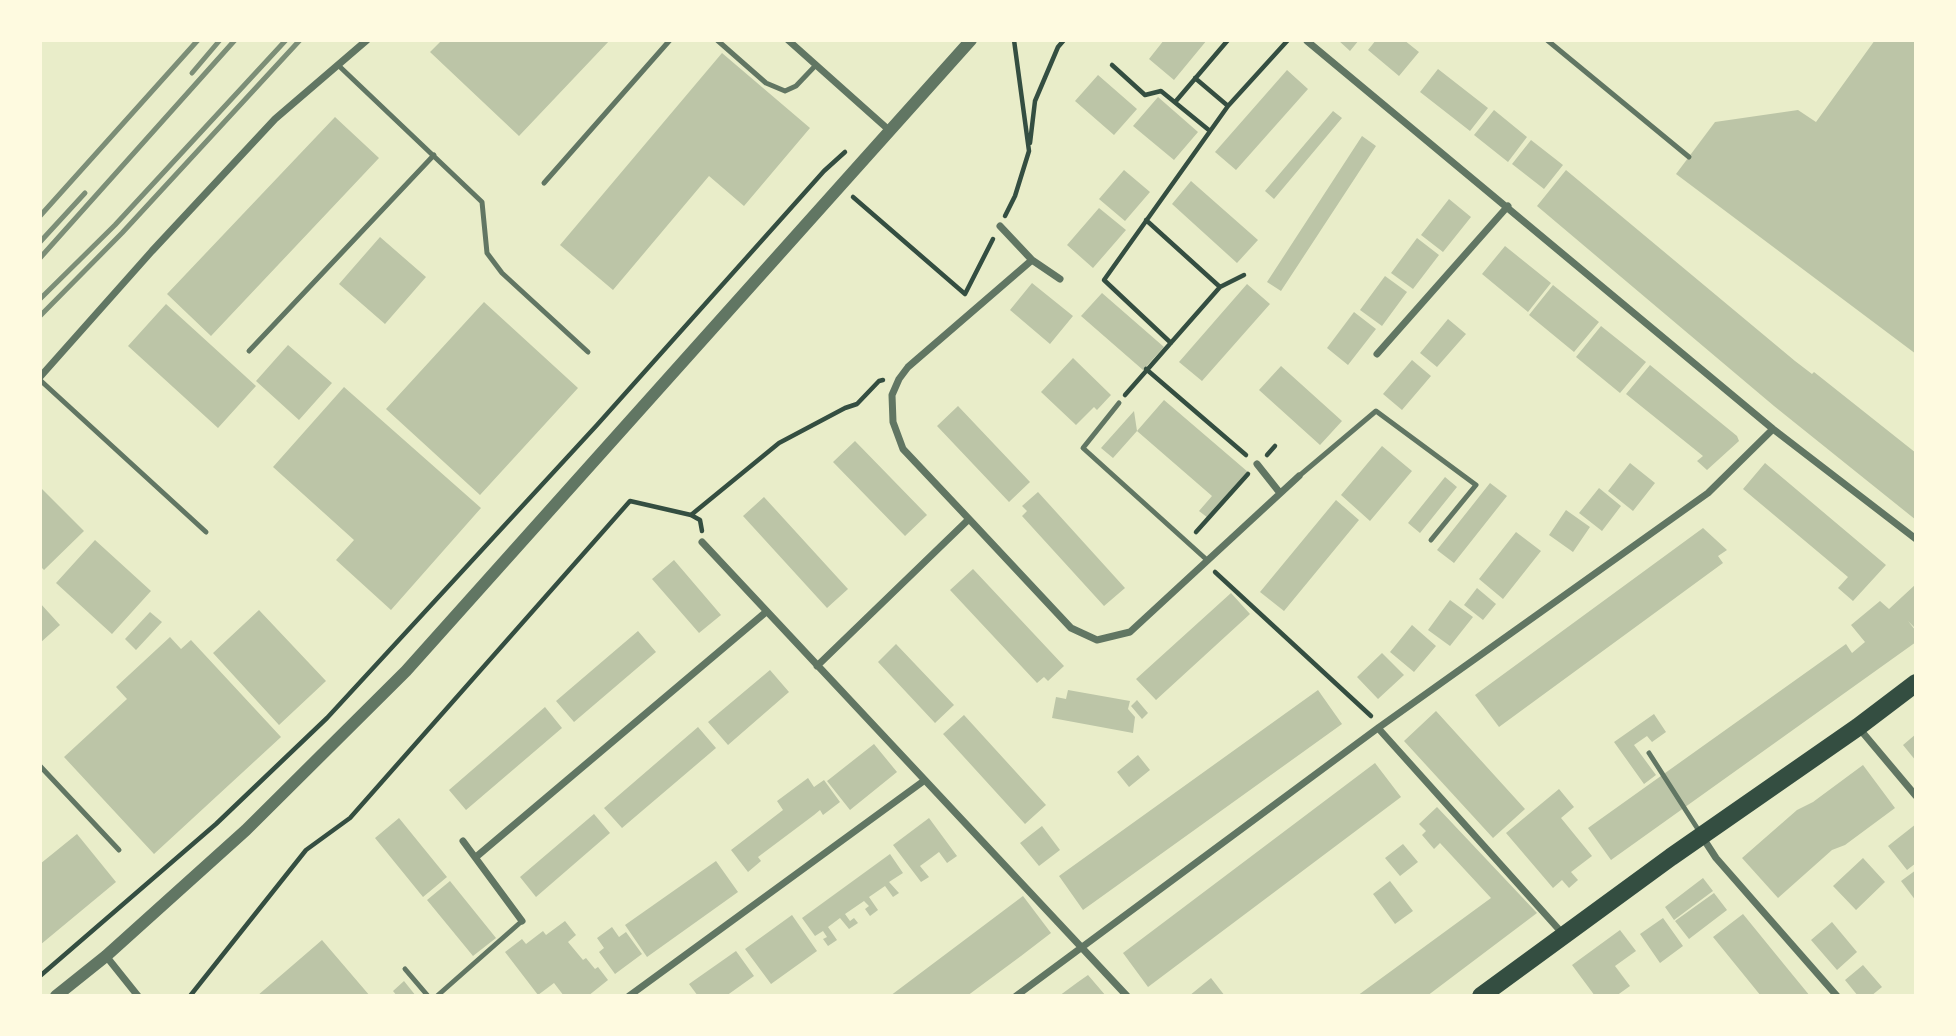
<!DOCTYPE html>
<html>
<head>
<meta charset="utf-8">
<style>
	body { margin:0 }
	#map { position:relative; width:1956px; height:1036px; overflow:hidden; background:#e9edc9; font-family:"Roboto Condensed",sans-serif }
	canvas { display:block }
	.frame { position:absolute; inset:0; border:42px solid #fefae0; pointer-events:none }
</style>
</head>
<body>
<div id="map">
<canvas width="1956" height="1036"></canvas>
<div class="frame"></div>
</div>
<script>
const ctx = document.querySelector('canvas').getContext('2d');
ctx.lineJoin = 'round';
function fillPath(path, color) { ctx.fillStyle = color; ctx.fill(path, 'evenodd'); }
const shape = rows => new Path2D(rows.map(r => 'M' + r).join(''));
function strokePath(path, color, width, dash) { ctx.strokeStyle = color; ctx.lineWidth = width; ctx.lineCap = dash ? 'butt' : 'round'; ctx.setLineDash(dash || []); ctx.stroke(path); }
const building = shape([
	[442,40,610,40,519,136,430,52],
	[1164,40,1207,40,1174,80,1149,59],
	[1338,40,1359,40,1350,51],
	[1376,40,1404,40,1419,52,1399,76,1368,50],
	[1875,40,1916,40,1916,354,1676,174,1715,122,1798,110,1816,122],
	[722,53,810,128,744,206,709,176,613,290,560,245],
	[1438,69,1488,108,1470,131,1420,92],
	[1287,70,1308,89,1236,170,1215,152],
	[1098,75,1137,109,1114,135,1075,101],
	[1158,97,1198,132,1174,160,1133,126],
	[1494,110,1527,137,1508,162,1474,135],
	[1333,111,1342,118,1274,199,1265,191],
	[335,117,379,158,211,336,167,294],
	[1362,136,1376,146,1281,291,1267,282],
	[1531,140,1563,165,1544,189,1512,164],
	[1124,170,1150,192,1125,221,1099,199],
	[1566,170,1795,361,1812,374,1814,372,1916,453,1916,520,1774,406,1537,206],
	[1191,181,1258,240,1237,263,1172,204],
	[1449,199,1471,217,1443,252,1421,235],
	[1099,208,1126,230,1093,268,1067,245],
	[380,237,426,277,385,324,339,284],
	[1417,238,1439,255,1413,289,1391,273],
	[1505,246,1551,283,1528,312,1482,274],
	[1385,276,1407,292,1382,326,1360,310],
	[1032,283,1073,316,1050,344,1010,310],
	[1247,284,1270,304,1202,381,1179,362],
	[1553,285,1599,322,1574,352,1529,315],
	[1102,293,1164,347,1143,370,1081,316],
	[484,302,578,388,480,495,386,409],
	[166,304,256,386,218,428,128,346],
	[1354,312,1376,329,1348,365,1327,348],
	[1448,319,1466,334,1437,367,1420,353],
	[1601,326,1646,362,1620,393,1576,357],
	[288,345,332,383,299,420,256,381],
	[1073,358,1111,395,1097,410,1094,407,1076,425,1041,392],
	[1412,360,1431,376,1402,410,1383,394],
	[1650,365,1737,436,1739,441,1707,470,1697,461,1703,456,1626,394],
	[1281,366,1342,421,1320,445,1259,390],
	[344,387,481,508,391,610,336,560,354,540,273,467],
	[1164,400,1248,472,1208,518,1199,511,1212,496,1137,431],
	[958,406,1030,482,1009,502,937,426],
	[1134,411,1137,431,1113,458,1101,448],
	[855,441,927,515,905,536,833,462],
	[1382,446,1412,471,1370,521,1341,495],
	[1630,463,1655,483,1633,511,1608,491],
	[1765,463,1886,565,1853,601,1838,588,1848,577,1743,489],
	[1445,477,1457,487,1420,533,1408,523],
	[1490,483,1507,496,1454,563,1437,550],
	[40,487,84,531,44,570,40,566],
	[1599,488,1621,506,1602,531,1579,513],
	[1038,492,1125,588,1104,606,1022,516,1027,511,1022,506],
	[764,497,848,589,827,608,743,516],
	[1336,500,1359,520,1284,611,1260,592],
	[1566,510,1590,527,1573,552,1549,535],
	[1703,528,1727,550,1718,556,1723,563,1499,727,1475,695],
	[1516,532,1541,551,1503,599,1479,579],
	[95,540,151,591,112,634,56,583],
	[674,560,721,615,699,633,652,579],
	[973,569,1064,666,1048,681,1044,677,1037,683,950,590],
	[1916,584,1916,629,1908,621,1916,631,1916,642,1611,860,1588,828,1846,644,1852,653,1865,642,1851,625,1880,601,1889,609],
	[1477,588,1496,604,1483,620,1464,605],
	[1231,593,1250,614,1156,700,1136,679],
	[1450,600,1473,617,1450,646,1428,630],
	[40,603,60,625,40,643],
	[259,610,326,681,279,725,213,653],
	[150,612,162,622,136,650,125,639],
	[1412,625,1436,646,1414,672,1390,652],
	[638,631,656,652,574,722,556,701],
	[170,637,181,649,191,640,281,737,154,854,64,757,127,699,116,687],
	[896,644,954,705,935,723,878,662],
	[1382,653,1404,675,1378,699,1357,677],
	[770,670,789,692,728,745,708,722],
	[1068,690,1130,701,1128,709,1135,717,1133,733,1052,718,1056,697,1066,699],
	[1318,690,1342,724,1083,910,1059,876],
	[1137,700,1148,713,1142,719,1131,706],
	[545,707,562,728,466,810,449,790],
	[1436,711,1525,809,1493,838,1404,741],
	[1654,714,1666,732,1652,742,1647,736,1634,745,1656,775,1644,784,1614,742],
	[964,715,1046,805,1025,824,943,734],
	[698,727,716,748,622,828,604,808],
	[1916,734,1916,761,1903,745],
	[874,744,897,772,850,810,827,781],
	[1138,755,1150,770,1129,787,1117,772],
	[1375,763,1401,797,1148,987,1123,953],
	[1863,765,1895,808,1845,845,1832,850,1778,898,1742,858,1797,810,1813,802],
	[808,778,814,787,824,780,840,802,823,815,820,810,814,815,758,857,761,861,748,872,731,850,783,810,777,801],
	[1559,789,1574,807,1561,818,1592,856,1571,872,1578,880,1569,888,1562,880,1553,888,1506,833],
	[1437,807,1537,913,1427,996,1357,996,1491,898,1440,843,1434,849,1422,835,1426,831,1419,824],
	[594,814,610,833,536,897,520,877],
	[399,818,447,877,423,897,375,838],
	[929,818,957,856,947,863,939,852,931,858,920,866,929,877,921,882,893,845],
	[1916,824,1916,863,1907,870,1888,846],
	[1042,826,1060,850,1039,866,1020,843],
	[77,834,116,882,40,945,40,864],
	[1403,844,1418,862,1400,876,1385,858],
	[890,854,903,873,889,882,899,893,893,897,885,886,869,897,878,910,870,916,865,909,869,906,864,901,845,914,850,921,854,918,858,923,849,929,840,918,828,927,837,940,828,946,823,939,827,937,823,931,815,936,802,918],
	[1863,858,1885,882,1856,910,1833,886],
	[716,861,738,892,647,957,625,925],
	[1916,870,1916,901,1901,881],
	[1703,878,1713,891,1674,920,1665,907],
	[450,881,496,938,473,956,427,900],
	[1390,881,1413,911,1395,924,1373,894],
	[1714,893,1727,910,1689,939,1675,921],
	[1023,896,1051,933,1021,956,967,996,890,996],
	[1743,914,1787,968,1810,996,1761,996,1713,937],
	[792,915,817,951,771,984,745,949],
	[1663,918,1683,946,1660,963,1640,934],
	[565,921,576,935,568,942,583,960,586,958,595,969,598,967,608,980,588,996,564,996,554,983,538,995,505,952,522,939,526,944,543,931,546,935],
	[1832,922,1857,952,1837,970,1811,940],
	[612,927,619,937,626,932,642,954,615,974,599,952,604,948,597,938],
	[1620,930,1636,951,1615,966,1630,986,1616,996,1595,996,1572,965],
	[322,940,370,996,257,996],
	[736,951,754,976,726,996,698,996,689,984],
	[1863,965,1882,987,1871,996,1858,996,1845,980],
	[1088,975,1106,996,1059,996,1078,982],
	[1211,978,1225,996,1189,996],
	[404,981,416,996,397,996,393,991]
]);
const path = shape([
	[1112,65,1145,95,1161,91,1210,131],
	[1195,78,1228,106],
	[1176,101,1228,40],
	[1030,143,1035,101,1058,47,1064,40],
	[853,197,965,294],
	[1005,216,1015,196,1029,151,1014,40],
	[1146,220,1220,287],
	[965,294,993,239],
	[1171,343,1104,280,1228,106,1288,40],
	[1146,369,1246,455],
	[1125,395,1220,287,1244,275],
	[1267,455,1275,446],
	[691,515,779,443,845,408,857,404,879,381,883,380],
	[1196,532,1248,474],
	[1215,572,1371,716],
	[40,976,216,824,327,718,597,425,824,171,845,152],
	[190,996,306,850,350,818,630,501,691,515,700,520,702,531]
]);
const service = shape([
	[717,40,766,83,785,91,796,86,816,65],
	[1547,40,1689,157],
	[338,65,482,202,487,253,502,273,588,352],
	[544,183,670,40],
	[249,351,434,155],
	[40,380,206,532],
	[1119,403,1083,448,1207,560],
	[1299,476,1376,411,1476,485,1431,540],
	[1649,753,1701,834],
	[40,766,119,850],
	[405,969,428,996],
	[437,996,522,921]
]);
const minor = shape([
	[788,40,890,131],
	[1307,41,1773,429,1916,539],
	[1000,226,1032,260,1060,279],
	[1377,354,1508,206],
	[40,377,152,251,275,119,367,40],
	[1257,464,1280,493],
	[969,519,903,449,893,422,892,395,899,379,908,367,1032,260],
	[702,542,1127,996],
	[817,666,969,519,1071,628,1097,640,1130,632,1299,476],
	[1858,727,1916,796],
	[1378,728,1563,934],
	[1703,838,1716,858,1837,996],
	[463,841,522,921],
	[476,857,766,612],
	[106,956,138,996],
	[629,996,925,780],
	[1016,996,1378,728,1708,493,1773,429]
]);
const tertiary = shape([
	[56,996,106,956,246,830,406,671,971,40]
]);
const primary = shape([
	[1481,996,1671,857,1858,727,1916,683]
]);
const rail = shape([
	[192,73,220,40],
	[40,216,198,40],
	[40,242,85,193],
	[40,258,235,40],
	[40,299,115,225,286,40],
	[40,316,122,233,300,40]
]);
fillPath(building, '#bcc5a7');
strokePath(path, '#344e41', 4.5);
strokePath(service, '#617663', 5);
strokePath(minor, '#617663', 7);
strokePath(tertiary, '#617663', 12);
strokePath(primary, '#344e41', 18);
strokePath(rail, '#7c8e77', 5);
</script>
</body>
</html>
